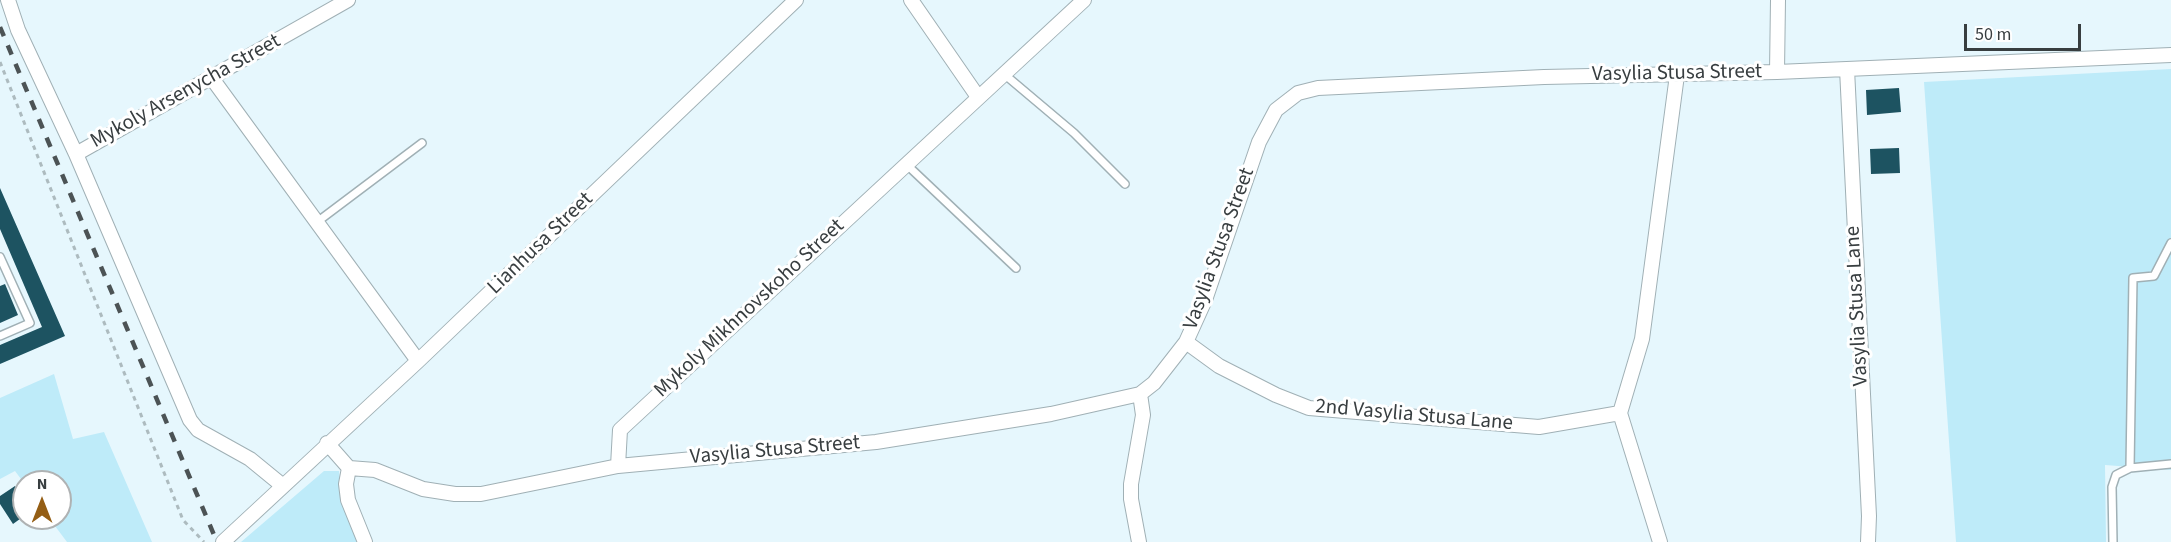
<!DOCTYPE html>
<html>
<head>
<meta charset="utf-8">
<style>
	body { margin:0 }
	#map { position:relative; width:2171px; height:542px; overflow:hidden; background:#e6f7fd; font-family:"Source Sans 3",sans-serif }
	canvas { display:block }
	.north { position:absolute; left:12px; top:470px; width:60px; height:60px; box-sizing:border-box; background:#fff; border:2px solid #afb2b3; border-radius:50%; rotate:0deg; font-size:16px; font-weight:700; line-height:24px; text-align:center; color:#383e40 }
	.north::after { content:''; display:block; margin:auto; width:21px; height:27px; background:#945e15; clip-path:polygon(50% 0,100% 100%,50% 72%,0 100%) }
	.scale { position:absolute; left:1964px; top:24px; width:117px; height:27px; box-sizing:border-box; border:3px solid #383e40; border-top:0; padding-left:8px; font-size:18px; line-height:21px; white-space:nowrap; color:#383e40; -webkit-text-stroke:4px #fff; paint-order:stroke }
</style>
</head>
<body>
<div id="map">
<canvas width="2171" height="542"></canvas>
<div class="north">N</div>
<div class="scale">50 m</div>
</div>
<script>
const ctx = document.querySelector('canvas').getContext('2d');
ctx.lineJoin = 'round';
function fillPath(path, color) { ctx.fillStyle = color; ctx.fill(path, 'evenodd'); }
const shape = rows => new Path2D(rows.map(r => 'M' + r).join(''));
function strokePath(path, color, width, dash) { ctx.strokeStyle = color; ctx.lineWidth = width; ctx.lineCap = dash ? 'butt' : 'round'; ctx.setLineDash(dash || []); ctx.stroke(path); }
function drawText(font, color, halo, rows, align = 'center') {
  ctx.font = font + ' "Source Sans 3",sans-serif'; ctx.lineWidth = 6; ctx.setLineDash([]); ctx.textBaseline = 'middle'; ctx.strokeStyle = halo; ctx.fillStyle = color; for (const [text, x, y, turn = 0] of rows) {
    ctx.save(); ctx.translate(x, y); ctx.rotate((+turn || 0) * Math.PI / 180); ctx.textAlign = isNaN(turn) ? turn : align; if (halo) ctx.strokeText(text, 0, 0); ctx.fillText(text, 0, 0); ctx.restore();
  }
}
const green = shape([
	[2171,69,2171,470,2105,465,2106,542,1956,542,1924,82],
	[54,374,73,439,104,432,152,542,67,542,49,518,60,518,60,482,24,483,15,471,0,479,0,398],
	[324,471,339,471,342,499,358,542,241,542]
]);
const building = shape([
	[1899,88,1901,112,1867,115,1866,90],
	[1899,148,1900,173,1871,174,1870,149],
	[0,188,65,336,0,364,0,345,42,327,0,229],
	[5,284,18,315,0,323,0,286],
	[15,486,24,499,24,516,13,524,0,504,0,496]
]);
const path = shape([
	[0,62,183,520,204,542]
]);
const lane = shape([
	[1004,74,1074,133,1125,184],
	[906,164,1016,268],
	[317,222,422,143],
	[0,257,30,323,0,336],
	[2130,468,2133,278,2154,276,2171,243],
	[2113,542,2112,487,2116,475,2130,468,2171,464]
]);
const street = shape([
	[8,0,18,30,76,154,348,0],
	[911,0,978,97],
	[1847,69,1869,516,1868,542],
	[1777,72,1778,0],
	[211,77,418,361],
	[76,154,190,420,198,430,250,459,283,486],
	[1186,342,1219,366,1276,395,1309,408,1539,427,1620,413],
	[327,443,349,468],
	[618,466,620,430,1084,0],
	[223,542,418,361,796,0],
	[365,542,348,500,346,484,349,468,375,470,423,489,455,494,481,494,618,466,876,442,1051,414,1140,394,1154,383,1186,342,1205,300,1259,142,1276,110,1298,93,1318,88,1544,77,1777,72,2171,55],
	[1139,542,1131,499,1131,484,1143,415,1140,394],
	[1660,542,1620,413,1642,339,1677,75]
]);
const rail = shape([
	[0,27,217,542]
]);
const streetNames = [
	["Vasylia Stusa Street",1677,74,-1],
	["Mykoly Arsenycha Street",186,92,-29],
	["Lianhusa Street",541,244,-44],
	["Vasylia Stusa Street",1220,249,-70],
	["Vasylia Stusa Lane",1858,306,-93],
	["Mykoly Mikhnovskoho Street",750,309,-43],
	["2nd Vasylia Stusa Lane",1414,416,5],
	["Vasylia Stusa Street",775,451,-5]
];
fillPath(green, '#beebf9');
fillPath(building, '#1d5361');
strokePath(lane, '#a0b0b5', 10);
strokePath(street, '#a0b0b5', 16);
strokePath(path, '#adbbbf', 3, [4.5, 4.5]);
strokePath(lane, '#fff', 7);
strokePath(street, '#fff', 14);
strokePath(rail, '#4c5355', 4.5, [10, 10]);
drawText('21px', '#383e40', '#fff', streetNames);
</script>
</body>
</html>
